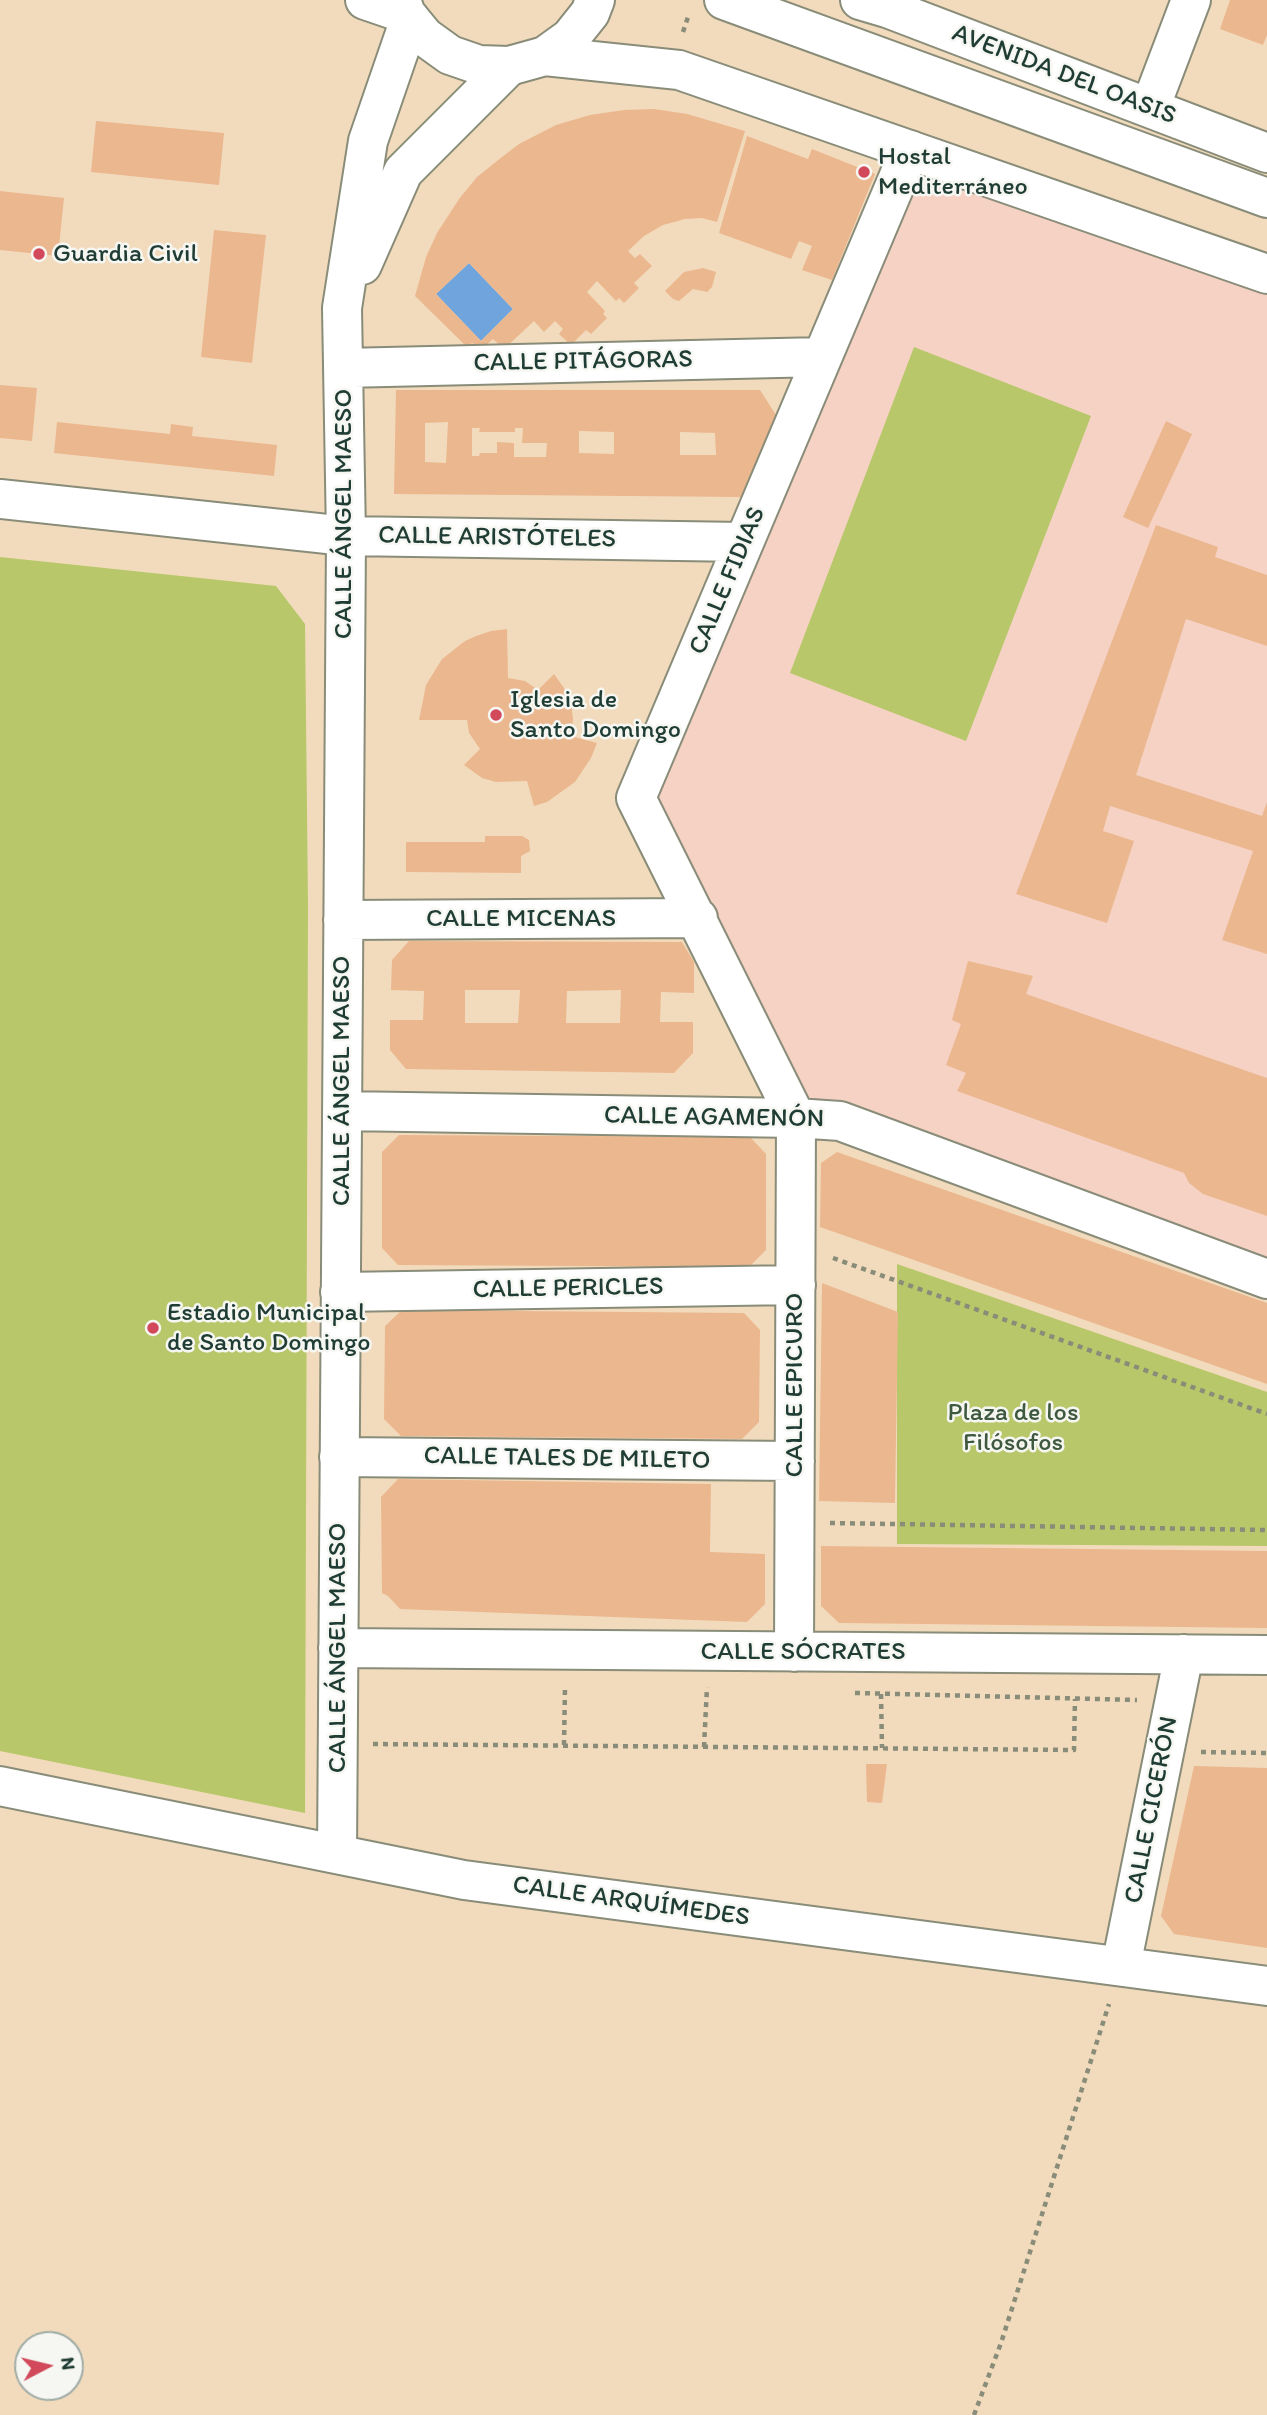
<!DOCTYPE html>
<html>
<head>
<meta charset="utf-8">
<style>
	body { margin:0 }
	#map { position:relative; width:1267px; height:2415px; overflow:hidden; background:#f2dbbc; font-family:Itim,sans-serif }
	canvas { display:block }
	.north { position:absolute; left:14px; top:2331px; width:70px; height:70px; box-sizing:border-box; background:#f6f6f2; border:2px solid #a0aca6; border-radius:50%; rotate:83deg; font-size:19px; font-weight:700; line-height:28px; text-align:center; color:#1f3d34 }
	.north::after { content:''; display:block; margin:auto; width:24px; height:32px; background:#d1495b; clip-path:polygon(50% 0,100% 100%,50% 72%,0 100%) }
</style>
</head>
<body>
<div id="map">
<canvas width="1267" height="2415"></canvas>
<div class="north">N</div>
</div>
<script>
const ctx = document.querySelector('canvas').getContext('2d');
ctx.lineJoin = 'round';
function fillPath(path, color) { ctx.fillStyle = color; ctx.fill(path, 'evenodd'); }
const shape = rows => new Path2D(rows.map(r => 'M' + r).join(''));
function strokePath(path, color, width, dash) { ctx.strokeStyle = color; ctx.lineWidth = width; ctx.lineCap = dash ? 'butt' : 'round'; ctx.setLineDash(dash || []); ctx.stroke(path); }
function drawText(font, color, halo, rows, align = 'center') {
  ctx.font = font + ' Itim,sans-serif'; ctx.lineWidth = 5; ctx.setLineDash([]); ctx.textBaseline = 'middle'; ctx.strokeStyle = halo; ctx.fillStyle = color; for (const [text, x, y, turn = 0] of rows) {
    ctx.save(); ctx.translate(x, y); ctx.rotate((+turn || 0) * Math.PI / 180); ctx.textAlign = isNaN(turn) ? turn : align; if (halo) ctx.strokeText(text, 0, 0); ctx.fillText(text, 0, 0); ctx.restore();
  }
}
const built = shape([
	[910,150,1267,274,1267,1279,796,1118,636,798]
]);
const green = shape([
	[914,347,1091,416,966,741,790,673],
	[0,557,276,586,305,624,308,906,305,1813,0,1751],
	[897,1264,1267,1392,1267,1546,897,1544]
]);
const water = shape([
	[469,263,513,309,481,341,436,294]
]);
const building = shape([
	[1230,0,1267,0,1267,35,1263,45,1220,29],
	[654,109,687,114,745,131,717,222,702,218,685,219,663,225,644,236,628,251,635,258,640,254,652,266,634,283,639,288,624,303,619,298,616,301,597,281,587,292,605,311,603,314,607,318,591,334,586,330,571,345,559,334,563,329,555,321,544,332,534,321,504,349,493,339,482,349,472,343,467,347,415,296,426,257,437,233,459,199,477,177,502,157,519,144,556,125,590,115,624,110],
	[469,263,513,309,481,341,436,294],
	[96,121,224,133,219,185,91,172],
	[747,136,808,159,812,149,875,174,832,280,802,270,812,246,799,241,791,259,719,233],
	[0,191,64,198,58,256,0,250],
	[214,230,266,235,252,363,201,357],
	[703,268,716,272,712,287,707,292,693,289,679,301,673,299,665,291,684,272],
	[0,385,37,388,32,441,0,438],
	[396,390,760,390,778,418,743,497,394,494],
	[448,422,446,463,425,462,425,423],
	[472,428,480,428,479,432,515,432,515,428,523,428,522,443,547,443,546,457,514,457,514,443,497,442,497,453,480,453,479,456,472,456],
	[579,431,614,432,614,454,579,453],
	[680,432,715,433,716,455,680,455],
	[1166,421,1192,434,1148,528,1123,517],
	[57,422,170,434,171,424,193,427,192,436,277,445,274,476,54,453],
	[1156,525,1218,547,1215,557,1267,575,1267,646,1186,619,1136,775,1262,816,1267,802,1267,954,1222,940,1253,851,1110,806,1103,831,1134,841,1107,923,1016,894],
	[507,629,508,678,525,681,538,690,554,674,564,688,571,703,573,719,571,736,597,743,591,758,575,782,547,802,534,806,527,781,496,782,482,778,464,765,480,749,469,733,467,720,419,720,426,685,442,659,465,641,476,636,491,631],
	[485,836,522,836,529,840,530,851,521,856,521,873,406,872,406,842,485,842],
	[409,941,682,942,694,962,694,993,661,992,660,1022,693,1022,693,1053,674,1073,406,1069,390,1050,390,1020,423,1020,424,991,391,990,392,960],
	[465,990,520,990,518,1023,465,1023],
	[621,990,620,1023,566,1023,567,991],
	[968,961,1033,976,1026,994,1267,1078,1267,1216,1203,1194,1189,1183,1184,1173,957,1091,966,1073,946,1065,961,1024,952,1020],
	[399,1135,750,1137,766,1154,766,1250,749,1267,398,1265,382,1248,382,1152],
	[837,1152,1267,1303,1267,1384,820,1227,821,1163],
	[822,1283,898,1312,895,1503,819,1501],
	[402,1310,744,1313,760,1330,759,1422,742,1439,401,1436,384,1419,385,1326],
	[398,1479,711,1484,710,1552,765,1554,765,1604,747,1622,400,1609,388,1596,382,1593,381,1497],
	[821,1546,1267,1551,1267,1628,839,1623,821,1606],
	[866,1764,887,1764,882,1803,867,1802],
	[1194,1766,1267,1768,1267,1948,1174,1934,1161,1916]
]);
const path = shape([
	[683,32,689,14],
	[833,1258,1267,1414],
	[830,1523,1267,1530],
	[855,1693,1137,1700],
	[881,1694,882,1748],
	[373,1744,1074,1750,1075,1699],
	[564,1745,565,1687],
	[704,1747,707,1687],
	[1201,1752,1267,1753],
	[974,2415,1001,2343,1109,2004]
]);
const minor = shape([
	[860,0,887,8,1267,153],
	[1150,108,1191,0],
	[362,265,403,172,509,66],
	[343,368,822,357],
	[0,499,346,536,744,542],
	[343,920,698,918],
	[342,1111,796,1118,840,1121,1267,1279],
	[340,1292,796,1285],
	[339,1457,795,1461],
	[338,1648,1267,1655],
	[794,1652,796,1118,636,798,910,150],
	[0,1786,464,1880,1267,1986],
	[337,1854,346,536,342,308,368,141,410,19],
	[1121,1966,1184,1654]
]);
const major = shape([
	[365,0,406,14],
	[401,0,406,14,425,37,450,55,479,65,509,66,545,56,570,38,590,13,595,0],
	[724,0,1267,198],
	[545,56,679,70,1267,274]
]);
const markers = [
	[864,172,7,"#d1495b"],
	[39,254,7,"#d1495b"],
	[496,715,7,"#d1495b"],
	[153,1328,7,"#d1495b"]
];
const streetNames = [
	["AVENIDA DEL OASIS",1064,75,21],
	["CALLE PITÁGORAS",583,362,-1],
	["CALLE ÁNGEL MAESO",344,514,-90],
	["CALLE ARISTÓTELES",497,538,1],
	["CALLE FIDIAS",728,581,-67],
	["CALLE MICENAS",521,919],
	["CALLE ÁNGEL MAESO",342,1081,-90],
	["CALLE AGAMENÓN",714,1118,1],
	["CALLE PERICLES",568,1289,-1],
	["CALLE EPICURO",795,1385,-90],
	["CALLE TALES DE MILETO",567,1459,1],
	["CALLE ÁNGEL MAESO",338,1648,-90],
	["CALLE SÓCRATES",803,1652],
	["CALLE CICERÓN",1152,1810,-79],
	["CALLE ARQUÍMEDES",631,1902,8]
];
const poiNames = [
	["Hostal",878,157],
	["Mediterráneo",878,187],
	["Guardia Civil",53,254],
	["Iglesia de",510,700],
	["Santo Domingo",510,730],
	["Estadio Municipal",167,1313],
	["de Santo Domingo",167,1343]
];
const parkNames = [
	["Plaza de los",1013,1413],
	["Filósofos",1013,1443]
];
fillPath(built, '#f6d2c4');
fillPath(green, '#b8c769');
fillPath(water, '#70a4dd');
fillPath(building, '#ebb78f');
strokePath(minor, '#888c78', 42);
strokePath(major, '#888c78', 42);
strokePath(path, '#888c78', 4.5, [5, 5]);
strokePath(minor, '#fff', 38);
strokePath(major, '#fff', 38);
for (const [x, y, r, color] of markers) { const dot = new Path2D(); dot.arc(x, y, r, 0, 2 * Math.PI); ctx.fillStyle = color; ctx.fill(dot); strokePath(dot, '#f6f6f2', 2.5); }
drawText('26px', '#1f3d34', '#f6f6f2', streetNames);
drawText('26px', '#1f3d34', '#f6f6f2', poiNames, 'left');
drawText('26px', '#3e593f', '#f6f6f2', parkNames);
</script>
</body>
</html>
